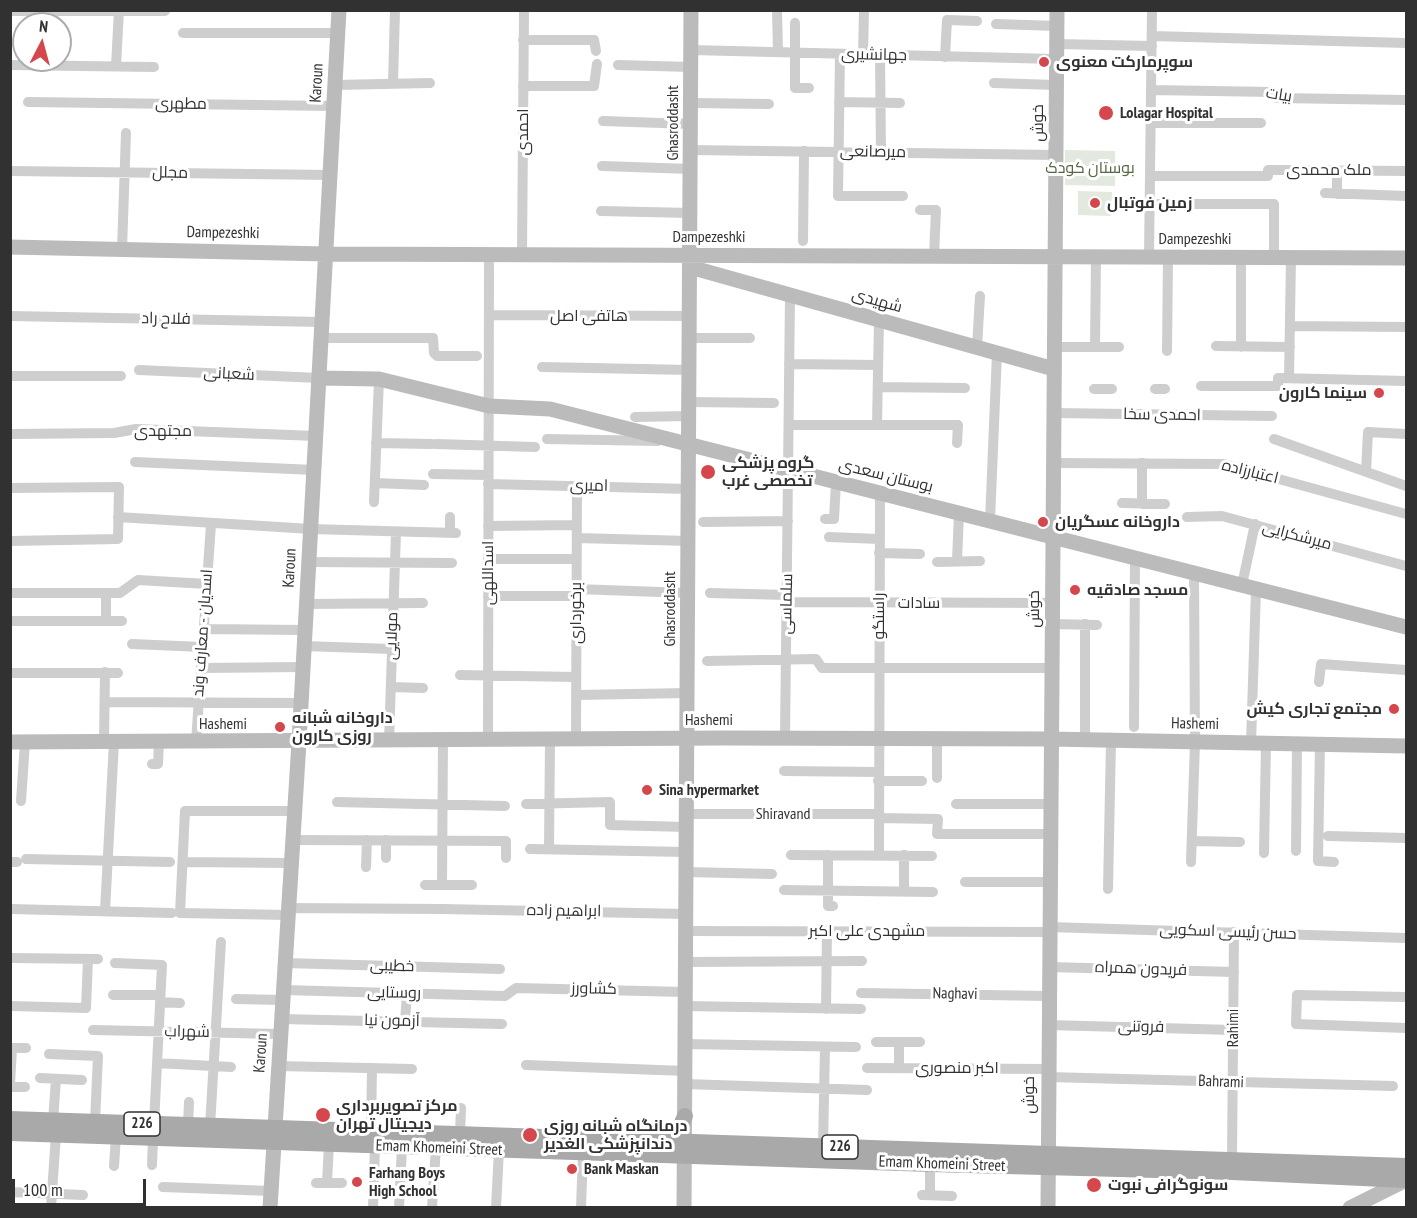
<!DOCTYPE html>
<html>
<head>
<meta charset="utf-8">
<style>
	body { margin:0 }
	#map { position:relative; width:1417px; height:1218px; overflow:hidden; background:#fff; font-family:"PT Sans Narrow",sans-serif }
	canvas { display:block }
	.frame { position:absolute; inset:0; border:12px solid #313131; pointer-events:none }
	.north { position:absolute; left:12px; top:12px; width:60px; height:60px; box-sizing:border-box; background:#fff; border:2px solid #adadad; border-radius:50%; rotate:6deg; font-size:16px; font-weight:700; line-height:24px; text-align:center; color:#313131 }
	.north::after { content:''; display:block; margin:auto; width:21px; height:27px; background:#d4474d; clip-path:polygon(50% 0,100% 100%,50% 72%,0 100%) }
	.scale { position:absolute; left:12px; top:1179px; width:134px; height:27px; box-sizing:border-box; border:3px solid #313131; border-top:0; padding-left:8px; font-size:18px; line-height:21px; white-space:nowrap; color:#313131; -webkit-text-stroke:4px #fff; paint-order:stroke }
</style>
</head>
<body>
<div id="map">
<canvas width="1417" height="1218"></canvas>
<div class="frame"></div>
<div class="north">N</div>
<div class="scale">100 m</div>
</div>
<script>
const ctx = document.querySelector('canvas').getContext('2d');
ctx.lineJoin = 'round';
function fillPath(path, color) { ctx.fillStyle = color; ctx.fill(path, 'evenodd'); }
const shape = rows => new Path2D(rows.map(r => 'M' + r).join(''));
function strokePath(path, color, width, dash) { ctx.strokeStyle = color; ctx.lineWidth = width; ctx.lineCap = dash ? 'butt' : 'round'; ctx.setLineDash(dash || []); ctx.stroke(path); }
function drawText(font, color, halo, rows, align = 'center') {
  ctx.font = font + ' "PT Sans Narrow",Cairo,sans-serif'; ctx.lineWidth = 6; ctx.setLineDash([]); ctx.textBaseline = 'middle'; ctx.strokeStyle = halo; ctx.fillStyle = color; for (const [text, x, y, turn = 0] of rows) {
    ctx.save(); ctx.translate(x, y); ctx.rotate((+turn || 0) * Math.PI / 180); ctx.textAlign = isNaN(turn) ? turn : align; if (halo) ctx.strokeText(text, 0, 0); ctx.fillText(text, 0, 0); ctx.restore();
  }
}
const green = shape([
	[1065,150,1115,151,1115,186,1065,185],
	[1078,191,1112,192,1111,216,1078,215]
]);
const street = shape([
	[777,10,778,52],
	[10,11,165,11],
	[795,23,795,88,809,88],
	[996,24,1057,26],
	[183,33,337,33],
	[1152,36,1406,43],
	[523,40,594,40,596,51],
	[1056,44,1152,46],
	[691,50,1056,59],
	[840,54,838,196,903,196],
	[863,55,864,10],
	[880,55,881,152],
	[945,57,947,20,977,21],
	[10,65,154,67],
	[618,65,691,67],
	[116,66,119,10],
	[393,83,395,10],
	[994,83,1056,85],
	[335,85,430,83],
	[523,86,594,86,597,64],
	[1151,90,1273,92,1277,98,1406,100],
	[28,102,334,106],
	[839,102,900,103],
	[691,103,769,104],
	[603,121,691,124],
	[1151,123,1261,123],
	[691,150,1056,155],
	[602,166,691,169],
	[10,171,330,175],
	[1150,176,1268,176,1268,170,1279,170,1406,171],
	[1325,193,1406,196],
	[1337,194,1337,170],
	[1150,204,1274,204,1274,257],
	[920,210,936,210,934,256],
	[601,211,691,213],
	[803,241,804,151],
	[122,249,126,133],
	[522,254,524,10],
	[1149,256,1152,10],
	[489,315,690,316],
	[10,316,322,322],
	[1290,326,1406,327],
	[321,338,433,338,434,353,437,356,477,356],
	[690,338,750,338],
	[1216,346,1290,347],
	[977,347,980,296],
	[1054,347,1119,347],
	[1095,347,1096,256],
	[1241,347,1241,257],
	[1167,351,1168,257],
	[789,364,878,365],
	[542,367,690,370],
	[139,370,319,378],
	[10,376,121,376],
	[1289,378,1291,257],
	[1201,386,1278,386,1278,378,1406,381],
	[878,387,965,388],
	[1094,389,1112,389],
	[1155,389,1165,389],
	[689,402,774,403],
	[1053,413,1272,416],
	[635,417,689,416],
	[789,425,958,425,957,443],
	[877,425,879,320],
	[10,434,114,433,136,429,316,436],
	[547,439,658,441],
	[1274,439,1406,486],
	[376,443,432,444],
	[436,444,535,447],
	[135,462,314,470],
	[1053,463,1224,464,1406,514],
	[1366,472,1368,432,1406,434],
	[433,474,488,475],
	[375,483,424,485],
	[488,484,689,489],
	[10,488,119,487,118,539,10,541],
	[374,502,379,379],
	[1122,503,1165,504],
	[1142,504,1142,463],
	[118,517,311,529,456,533],
	[1187,517,1222,516,1406,566],
	[825,519,834,519,836,482],
	[990,521,997,353],
	[703,522,788,521],
	[488,526,577,525],
	[450,533,450,517],
	[829,537,879,539],
	[577,538,689,541],
	[879,553,920,554],
	[488,559,576,559],
	[957,561,959,513],
	[309,562,452,563],
	[937,562,980,561],
	[1242,585,1255,524],
	[576,589,688,593],
	[10,593,120,593,138,580,207,584],
	[710,593,787,595],
	[488,596,576,596],
	[787,602,1052,603],
	[307,604,423,603],
	[106,620,106,593],
	[10,621,122,621],
	[1051,624,1097,625],
	[203,629,305,630],
	[132,644,202,647],
	[304,646,392,649],
	[707,661,816,659,822,668,1051,668],
	[201,668,303,667],
	[10,673,118,673],
	[460,675,576,677],
	[1319,682,1321,664,1406,670],
	[391,687,423,688],
	[576,695,688,693],
	[105,702,301,703],
	[1134,727,1135,558],
	[785,738,790,295],
	[937,738,937,778],
	[576,739,577,486],
	[488,740,489,264],
	[1085,740,1085,624],
	[389,741,396,532],
	[104,742,105,672],
	[196,742,211,524],
	[1251,743,1256,589],
	[1320,744,1318,861,1334,862],
	[152,764,158,764,159,742],
	[784,771,878,772],
	[878,781,922,781],
	[21,801,25,742],
	[337,802,505,806],
	[526,804,610,802,610,825,687,827],
	[956,804,1050,804],
	[687,814,879,814],
	[879,818,938,819,937,834,1050,834],
	[1328,836,1406,838],
	[293,840,506,841,506,858],
	[1192,841,1240,842],
	[530,849,686,852],
	[549,849,550,739],
	[1296,851,1297,744],
	[1264,853,1266,743],
	[791,855,932,856],
	[828,855,828,906,833,906],
	[879,855,880,493],
	[904,855,904,892],
	[386,858,386,840],
	[26,859,170,862],
	[10,862,17,862],
	[183,862,291,863],
	[1191,862,1195,742,1194,573],
	[366,867,367,840],
	[686,872,772,874],
	[965,882,1049,882],
	[425,885,472,885],
	[442,885,443,740],
	[1108,889,1111,740],
	[784,890,933,892],
	[288,908,442,909,686,914],
	[10,909,172,913],
	[105,911,114,742],
	[288,915,180,913,185,811,295,811],
	[1049,927,1406,938],
	[686,931,1049,932],
	[10,958,98,959],
	[686,962,862,961],
	[115,963,162,965,154,1124],
	[285,963,500,969],
	[1049,967,1234,972],
	[283,990,505,996,516,988,685,992],
	[861,993,1048,996],
	[113,995,160,995],
	[1406,997,1297,995,1296,1024,1406,1028],
	[236,999,282,1000],
	[160,1002,180,1003],
	[10,1006,86,1008,88,959],
	[685,1006,861,1009],
	[826,1009,827,931],
	[281,1019,502,1024],
	[405,1022,407,993],
	[1048,1025,1233,1030],
	[93,1030,280,1034],
	[876,1042,920,1042],
	[899,1042,899,1067],
	[685,1044,856,1047],
	[10,1048,26,1048],
	[49,1054,98,1056,95,1122],
	[157,1063,231,1067],
	[526,1065,685,1071],
	[278,1066,412,1069],
	[867,1068,1048,1069],
	[1048,1077,1393,1086],
	[40,1078,82,1080],
	[685,1084,867,1090],
	[10,1085,12,1048],
	[10,1087,25,1087],
	[53,1121,56,1079],
	[188,1125,189,1102],
	[210,1126,221,942],
	[371,1131,372,1068],
	[460,1134,461,1108],
	[823,1147,825,1047],
	[1232,1160,1234,932],
	[152,1165,153,1138],
	[114,1166,116,1136],
	[316,1183,342,1183],
	[327,1183,329,1144],
	[163,1187,271,1191],
	[10,1192,83,1195],
	[922,1195,952,1196],
	[930,1195,930,1164],
	[51,1208,56,1134],
	[373,1208,375,1146],
	[399,1208,402,1147],
	[432,1208,436,1147],
	[496,1208,499,1149],
	[581,1208,583,1152]
]);
const secondary = shape([
	[10,247,326,254,1406,258],
	[690,267,1054,369],
	[319,378,379,379,489,406,550,409,1406,627],
	[10,742,723,738,1050,739,1406,746],
	[270,1208,299,742,339,10],
	[684,1208,691,10],
	[1048,1208,1057,10],
	[1350,1208,1406,1180]
]);
const primary = shape([
	[10,1119,1406,1166],
	[10,1133,930,1164,1232,1172,1406,1180],
	[662,1141,672,1137,679,1130,685,1116]
]);
const markers = [
	[1044,62,6,"#d4474d"],
	[1106,113,8,"#d4474d"],
	[1095,203,6,"#d4474d"],
	[1379,393,6,"#d4474d"],
	[708,472,8,"#d4474d"],
	[1043,522,6,"#d4474d"],
	[1075,590,6,"#d4474d"],
	[1394,709,6,"#d4474d"],
	[280,727,6,"#d4474d"],
	[647,790,6,"#d4474d"],
	[323,1115,8,"#d4474d"],
	[530,1135,8,"#d4474d"],
	[572,1169,6,"#d4474d"],
	[357,1182,6,"#d4474d"],
	[1094,1185,8,"#d4474d"]
];
const shields = [
	[142,1124,36],
	[840,1147,36]
];
const shieldNames = [
	["226",142,1124],
	["226",840,1147]
];
const streetNames = [
	["جهانشیری",874,55,1],
	["Karoun",317,83,-87],
	["بیات",1279,95,9],
	["مطهری",181,104,1],
	["Ghasroddasht",673,123,-90],
	["خوش",1038,123,-90],
	["احمدی",523,132,-90],
	["میرصانعی",873,152,1],
	["ملک محمدی",1329,170],
	["مجلل",170,173,1],
	["Dampezeshki",223,233,1],
	["Dampezeshki",709,237],
	["Dampezeshki",1195,239],
	["شهیدی",877,301,16],
	["هاتفی اصل",589,316],
	["فلاح راد",166,319,1],
	["شعبانی",229,374,3],
	["احمدی سخا",1162,415,1],
	["مجتهدی",163,431],
	["اعتبارزاده",1250,472,14],
	["بوستان سعدی",886,476,14],
	["امیری",589,486,1],
	["میرشکرایی",1297,536,15],
	["Karoun",290,568,-87],
	["اسداللهی",488,573,-90],
	["سادات",919,603],
	["سلماسی",787,604,-89],
	["Ghasroddasht",670,609,-90],
	["خوش",1034,609,-90],
	["برخورداری",576,613,-90],
	["راستگو",879,616,-90],
	["اسدیان - معارف وند",203,633,-86],
	["مولایی",392,636,-88],
	["Hashemi",709,720],
	["Hashemi",223,724],
	["Hashemi",1195,724,1],
	["Shiravand",783,814],
	["ابراهیم زاده",564,911,1],
	["مشهدی علی اکبر",867,931],
	["حسن رئیسی اسکویی",1228,932,2],
	["خطیبی",392,966,2],
	["فریدون همراه",1141,969,2],
	["کشاورز",594,989,1],
	["روستایی",394,993,1],
	["Naghavi",955,994,1],
	["آزمون نیا",392,1021,1],
	["فروتنی",1141,1027,1],
	["Rahimi",1233,1028,-90],
	["شهراب",187,1032,1],
	["Karoun",261,1053,-86],
	["اکبر منصوری",957,1068],
	["Bahrami",1221,1082,2],
	["خوش",1029,1095,-90],
	["Emam Khomeini Street",439,1148,2],
	["Emam Khomeini Street",942,1164,2]
];
const poiNames = [
	["سوپرمارکت معنوی",1056,62],
	["Lolagar Hospital",1120,113],
	["زمین فوتبال",1107,203],
	["سینما کارون",1367,393,"right"],
	["گروه پزشکی",722,463],
	["تخصصی غرب",722,481],
	["داروخانه عسگریان",1055,522],
	["مسجد صادقیه",1087,590],
	["مجتمع تجاری کیش",1382,709,"right"],
	["داروخانه شبانه",292,718],
	["روزی کارون",292,736],
	["Sina hypermarket",659,790],
	["مرکز تصویربرداری",336,1106],
	["دیجیتال تهران",336,1124],
	["درمانگاه شبانه روزی",544,1126],
	["دندانپزشکی الغدیر",544,1144],
	["Bank Maskan",584,1169],
	["Farhang Boys",369,1173],
	["High School",369,1191],
	["سونوگرافی نبوت",1108,1185]
];
const parkNames = [
	["بوستان کودک",1090,168]
];
fillPath(green, '#e3e9de');
strokePath(street, '#cecece', 10);
strokePath(secondary, '#bbb', 15);
strokePath(primary, '#a9a9a9', 16);
for (const [x, y, r, color] of markers) { const dot = new Path2D(); dot.arc(x, y, r, 0, 2 * Math.PI); ctx.fillStyle = color; ctx.fill(dot); strokePath(dot, '#fff', 2); }
for (const [x, y, w] of shields) { const box = new Path2D(); box.roundRect(x - w / 2, y - 12, w, 24, 4.5); ctx.fillStyle = '#fff'; ctx.fill(box); strokePath(box, '#313131', 1.5); }
drawText('bold 15px', '#313131', null, shieldNames);
drawText('16px', '#313131', '#fff', streetNames);
drawText('bold 16px', '#313131', '#fff', poiNames, 'left');
drawText('16px', '#536942', '#fff', parkNames);
</script>
</body>
</html>
